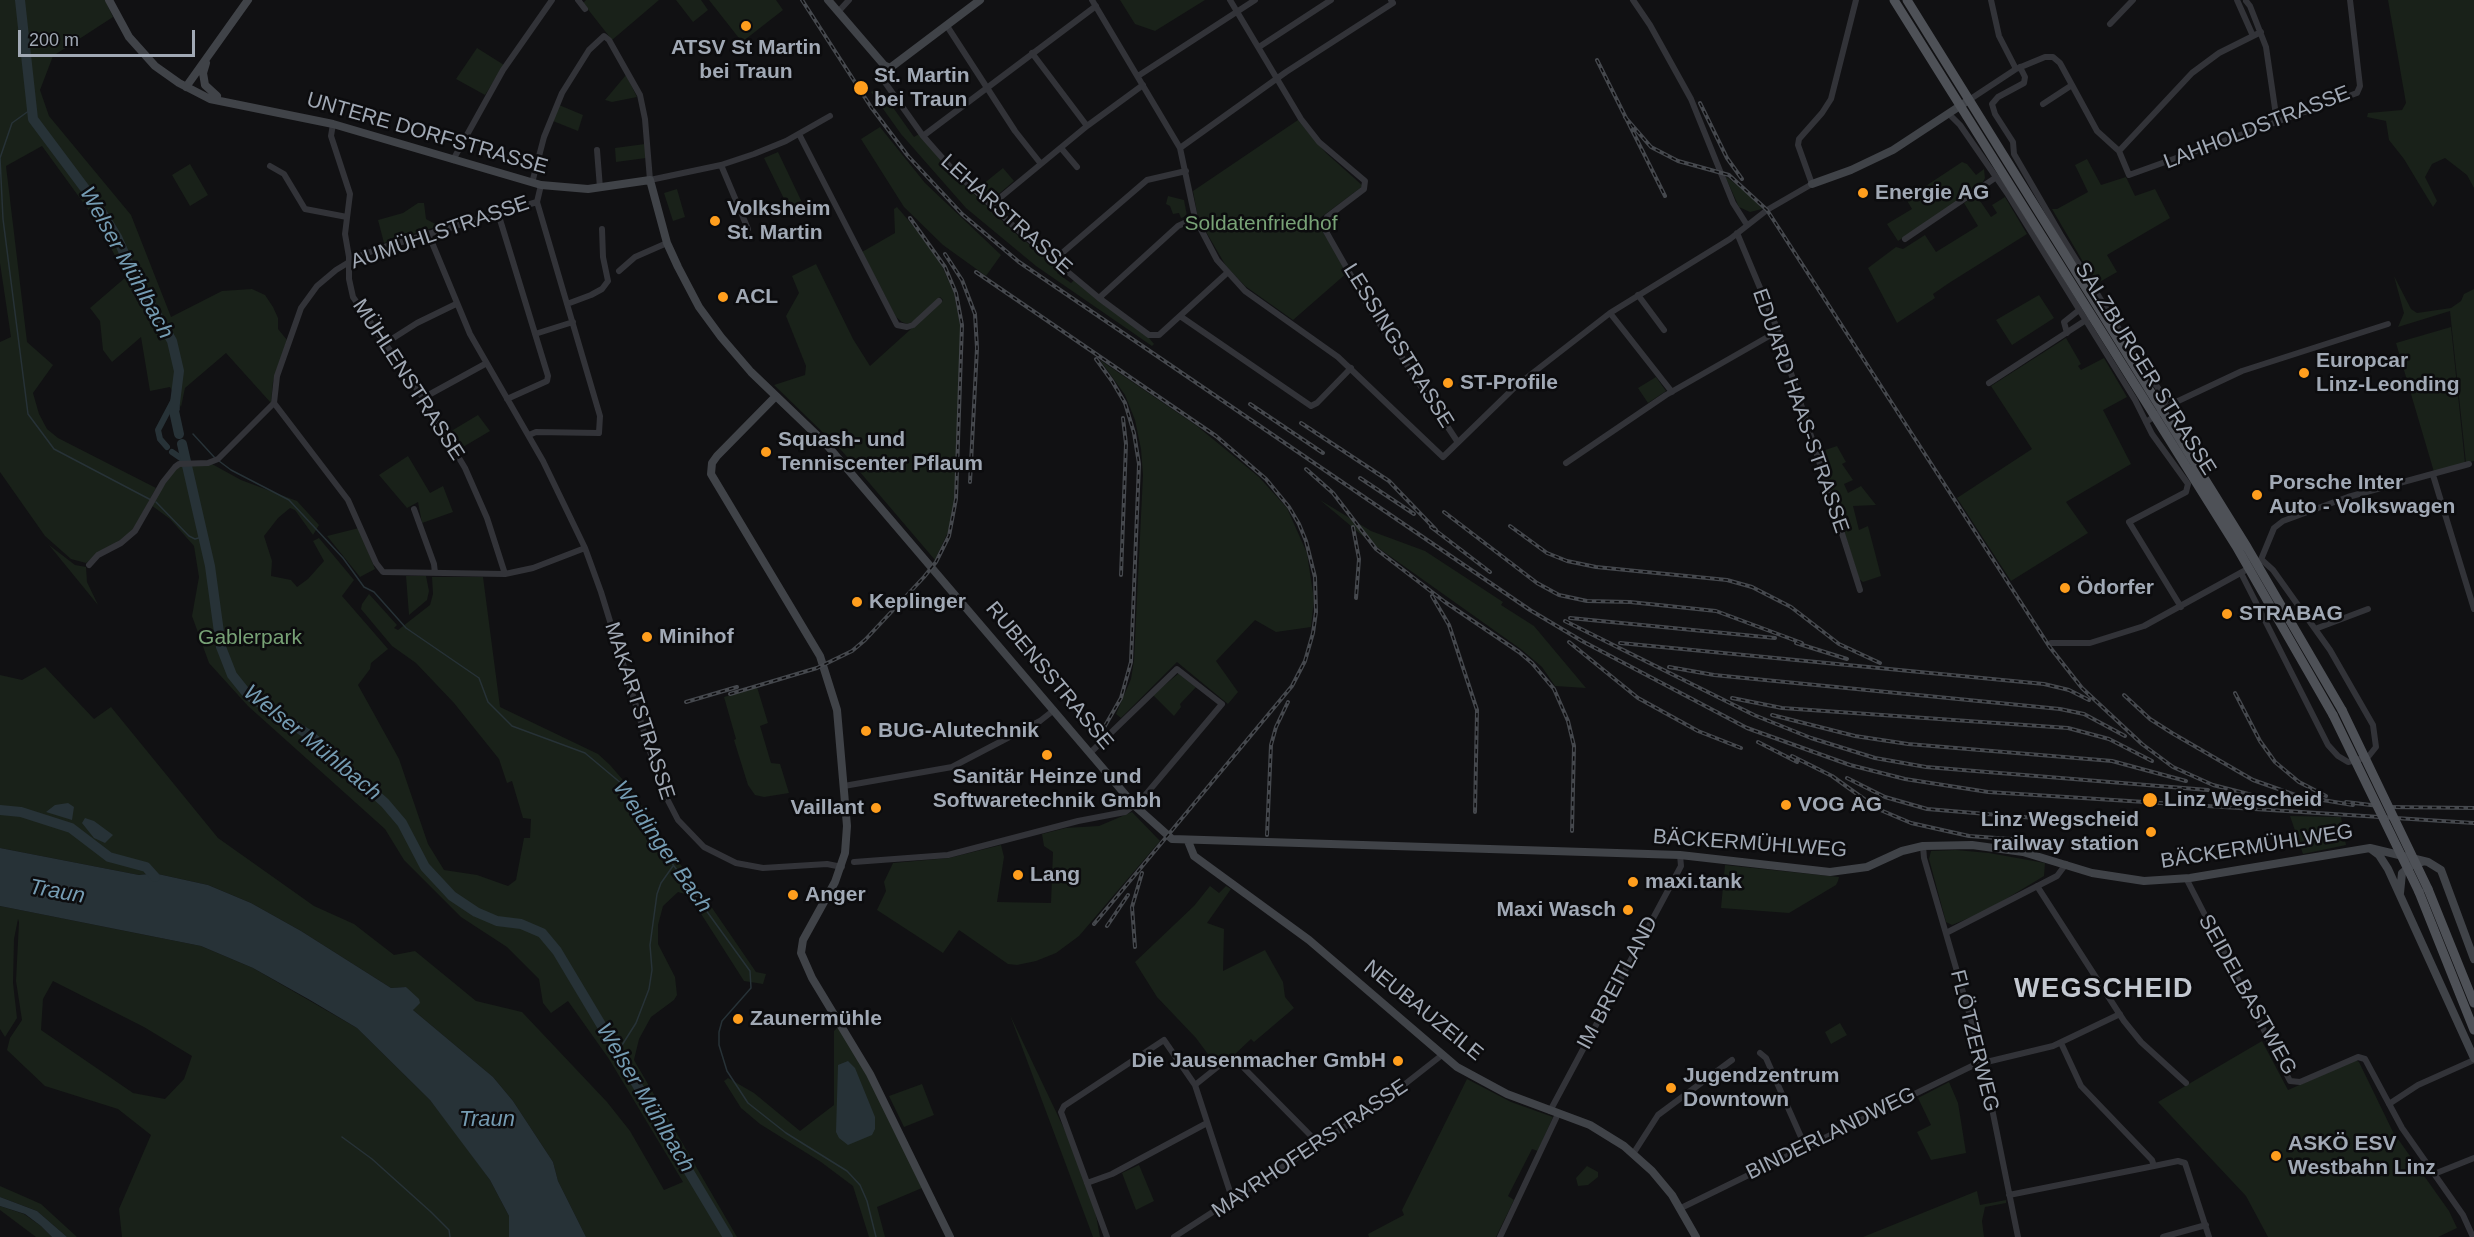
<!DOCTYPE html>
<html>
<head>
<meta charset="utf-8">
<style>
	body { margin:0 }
	#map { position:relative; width:2474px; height:1237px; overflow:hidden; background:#111113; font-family:Arial,sans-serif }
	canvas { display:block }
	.scale { position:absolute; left:18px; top:30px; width:177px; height:27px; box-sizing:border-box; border:3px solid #a1a9b5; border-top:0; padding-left:8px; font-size:18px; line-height:21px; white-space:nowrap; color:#a1a9b5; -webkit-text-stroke:4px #0c0c0e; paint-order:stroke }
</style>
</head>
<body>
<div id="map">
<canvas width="2474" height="1237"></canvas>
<div class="scale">200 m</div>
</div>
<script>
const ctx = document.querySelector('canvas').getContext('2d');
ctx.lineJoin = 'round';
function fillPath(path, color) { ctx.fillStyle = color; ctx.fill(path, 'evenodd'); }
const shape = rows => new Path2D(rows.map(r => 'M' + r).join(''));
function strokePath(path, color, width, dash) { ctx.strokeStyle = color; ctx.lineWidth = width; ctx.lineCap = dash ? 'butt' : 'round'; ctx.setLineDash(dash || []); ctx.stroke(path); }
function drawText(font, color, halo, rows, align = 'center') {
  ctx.font = font + ' Arial,sans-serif'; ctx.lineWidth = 5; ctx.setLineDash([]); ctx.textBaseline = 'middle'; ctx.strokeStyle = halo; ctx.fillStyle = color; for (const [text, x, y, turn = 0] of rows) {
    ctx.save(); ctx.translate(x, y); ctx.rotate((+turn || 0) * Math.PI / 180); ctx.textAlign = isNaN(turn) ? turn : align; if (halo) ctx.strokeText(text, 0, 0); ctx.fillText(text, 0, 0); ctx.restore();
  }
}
const green = shape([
	[0,0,105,0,113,17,53,56,40,90,49,116,131,215,171,317,222,291,252,289,265,295,273,307,278,318,278,329,287,340,273,382,271,403,226,353,185,388,181,407,170,387,150,391,141,337,112,362,103,350,100,321,90,308,126,277,98,223,42,146,6,166,27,342,53,365,33,393,39,414,47,429,58,438,156,488,132,532,86,563,71,559,45,536,0,472,0,342,11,337,0,263],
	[586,0,659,0,612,40,583,3],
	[676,0,701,0,708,10,693,22],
	[709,0,776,0,783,10,742,42],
	[1120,0,1205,0,1155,31,1135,24],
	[2388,0,2474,0,2474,188,2467,175,2445,158,2432,164,2425,177,2437,201,2433,207,2404,159,2389,140,2386,121,2367,117,2368,113,2402,110,2406,103],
	[477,48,504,65,485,95,456,79],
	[626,75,637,97,612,102,605,100],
	[874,90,880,100,889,107,892,106,914,137,919,134,955,176,1015,233,1060,269,1057,273,1071,283,1074,280,1149,338,1154,344,1152,346,1036,266,966,208,901,134,871,92],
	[559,105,583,115,578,131,553,121],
	[1298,120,1326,153,1363,186,1316,221,1348,272,1293,320,1245,286,1226,266,1198,218,1193,191],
	[880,127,925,183,1001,255,986,276,943,245,904,207,861,139],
	[645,144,646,158,616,162,615,148],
	[778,152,808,215,794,217,788,207,764,158],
	[2087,159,2101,185,2126,177,2135,196,2155,189,2170,218,2107,255,2117,272,2096,284,2052,209,2057,209,2088,192,2075,165],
	[1962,162,1967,164,1976,175,1984,169,1985,178,1981,186,1898,241,1887,224,1912,209,1906,199],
	[190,164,208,195,190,206,172,175],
	[1003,168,1014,181,994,198,988,198,977,189],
	[1725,176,1752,196,1762,209,1750,212,1739,207],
	[677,189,685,217,673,221,664,193],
	[1976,195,1991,217,1997,213,1992,205,2005,197,2027,234,1949,283,1933,294,1935,298,1897,323,1868,268,1896,247,1903,249,1925,235,1936,252,1978,226,1964,203],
	[1168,196,1184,200,1187,216,1181,218,1179,213,1173,214,1170,206,1166,204],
	[418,203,424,203,426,219,439,226,384,243,378,220,403,213],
	[897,207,921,235,942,266,954,293,960,324,960,364,954,509,948,532,935,560,842,451,774,385,805,375,806,366,786,316,799,293,792,276,816,264,853,339,870,366,943,300,940,297,915,321,907,324,902,322,896,317,862,252,895,233,894,209],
	[2394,276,2411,309,2417,313,2451,308,2461,301,2464,294,2474,289,2474,461,2466,463,2450,311,2398,327,2404,313],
	[2039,295,2054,318,2012,345,1996,320],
	[2451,327,2465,463,2434,472,2396,343],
	[2066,338,2081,364,2078,366,2081,370,2104,358,2127,397,2103,410,2131,464,2066,502,2088,533,2011,581,1957,498,2032,449,1991,386],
	[1100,360,1197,426,1259,477,1287,508,1307,553,1314,600,1311,627,1276,632,1255,620,1216,661,1238,692,1228,704,1177,662,1121,718,1116,714,1131,679,1134,660,1143,475,1141,449,1135,420,1125,395],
	[1656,377,1666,391,1648,403,1638,388],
	[478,415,490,431,458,450,448,433],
	[1837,446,1846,462,1842,464,1853,480,1844,484,1848,493,1861,486,1876,505,1853,506,1859,530,1868,526,1881,576,1863,582,1859,579,1819,452],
	[408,456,430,493,443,486,453,512,422,523,418,502,407,508,379,475],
	[212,464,241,480,297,501,319,525,313,535,295,510,290,508,278,518,264,536,272,561,271,576,291,580,297,587,308,579,324,561,313,541,319,538,354,580,342,596,388,649,371,663,370,669,358,685,399,759,428,844,444,870,477,875,508,886,516,880,524,838,530,838,531,819,523,818,512,781,507,783,499,759,454,703,416,663,392,646,361,609,362,604,369,594,397,625,394,628,398,630,430,605,433,594,432,577,483,577,500,707,598,754,610,765,635,794,665,845,695,883,756,972,766,974,763,984,744,981,689,895,678,892,663,906,658,925,658,944,675,977,677,995,674,1000,651,1017,639,1039,634,1060,737,1237,586,1237,558,1181,553,1162,513,1101,493,1077,413,1010,415,1006,412,995,406,987,391,988,301,931,251,903,208,885,158,874,147,868,148,874,139,875,0,848,0,675,22,680,45,667,94,719,111,707,218,838,314,906,354,924,394,955,415,951,476,1001,522,1012,607,1102,630,1131,664,1190,683,1182,609,1059,568,1001,551,1013,543,1003,539,979,507,947,461,917,404,860,385,829,248,706,209,663,192,616,199,577,194,546,170,519,151,505,175,469,180,466],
	[1320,500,1371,531,1425,551,1503,602,1501,605,1534,626,1586,688,1555,686,1542,667,1522,650,1370,542],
	[359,528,375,569,360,577,327,536],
	[49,545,75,565,86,567,87,582,98,605],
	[406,576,426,576,429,591,427,600,409,615],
	[1179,673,1197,686,1180,704,1181,707,1174,716,1153,695],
	[757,687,768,723,760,726,771,763,780,764,789,793,764,797,755,795,748,785,734,740,736,739,724,697],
	[1132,812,1160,841,1079,936,1056,953,1036,961,1017,965,1008,964,959,930,943,953,877,910,886,891,884,882,893,863,949,858,1001,845,1004,857,997,902,1051,903,1053,852,1044,846,1042,834,1066,828,1099,826],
	[2290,816,2341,817,2346,845,2303,854],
	[1956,850,1989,853,2045,863,2044,876,1986,911,1952,925,1946,922,1929,859,1931,851],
	[1725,865,1839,877,1838,881,1836,885,1789,913,1721,908],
	[1210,886,1219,893,1226,886,1231,889,1207,923,1224,929,1223,971,1265,950,1283,982,1285,997,1294,1008,1254,1042,1251,1039,1233,1056,1227,1056,1216,1065,1196,1038,1157,997,1135,962,1194,906],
	[0,906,201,946,253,968,357,1028,430,1100,459,1137,490,1180,509,1216,509,1237,122,1237,119,1209,151,1135,118,1109,45,1086,7,1050,10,1038,22,1020,16,981,19,922,18,919,14,939,13,983,17,1018,5,1037,0,1029],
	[53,981,144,1027,192,1056,184,1079,165,1099,133,1093,41,1030,43,999],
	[1010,1015,1068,1137,1095,1210,1100,1237,1093,1237],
	[1840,1023,1847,1035,1831,1044,1825,1032],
	[838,1027,868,1075,922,1188,877,1207,885,1237,869,1237,853,1186,821,1162,760,1124,741,1108,724,1081,728,1078,754,1093,800,1131,834,1105,834,1031],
	[2262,1041,2288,1090,2356,1060,2359,1062,2393,1132,2449,1211,2457,1228,2438,1237,2268,1237,2246,1196,2158,1102],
	[1467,1079,1511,1102,1553,1117,1538,1151,1532,1149,1508,1196,1514,1200,1496,1237,1369,1237,1368,1234,1404,1215,1402,1210],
	[1949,1082,1958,1103,1966,1153,1931,1160,1917,1132,1931,1125,1918,1098],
	[922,1084,934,1115,904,1127,889,1096],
	[1139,1165,1154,1201,1136,1210,1122,1173],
	[1587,1166,1598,1172,1598,1177,1588,1185,1578,1186,1576,1178],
	[0,1186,41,1204,77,1237,67,1237,37,1211,0,1197],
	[1977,1191,1980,1205,2006,1200,2006,1203,1985,1207,1982,1221,1984,1237,1863,1237],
	[0,1206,24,1214,41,1226,52,1237,36,1237,0,1210]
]);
const water = shape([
	[68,803,74,807,72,820,46,812,55,805],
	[85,818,94,821,113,835,105,843,94,838,82,823],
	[0,848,139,875,148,874,146,867,158,874,208,885,251,903,301,931,391,988,406,987,419,999,420,1003,413,1010,493,1077,513,1101,553,1162,558,1181,586,1237,509,1237,509,1216,490,1180,430,1100,357,1028,310,1000,253,968,201,946,0,906],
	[848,1061,855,1068,875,1117,875,1129,872,1135,848,1145,839,1138,836,1132,838,1065],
	[0,1197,37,1211,67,1237,52,1237,41,1226,25,1214,0,1206]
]);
const stream = shape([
	[30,110,12,123,0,158,3,219,28,414,54,449,151,500],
	[178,392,179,410],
	[193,434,215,458],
	[219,461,231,470,289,500,343,558,364,587,374,592,406,628,479,678,488,702,512,726,585,753,622,784,674,866,750,971,751,988,722,1021,719,1032,719,1045,727,1071,748,1103,786,1133,847,1171,860,1185,867,1201,876,1237],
	[156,502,189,536,195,539,202,537],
	[617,1053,636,1023,649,989,652,970,650,945,657,894,661,883,673,866],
	[342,1137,372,1159,431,1212,449,1230,450,1237]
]);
const canal = shape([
	[167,447,160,439,158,430,178,392],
	[172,452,188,463]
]);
const river = shape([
	[20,0,33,119,98,206,117,237,134,276,172,341,179,371,174,411,179,434],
	[182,444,210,566,221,647,232,675,248,695,312,737,385,803,402,823,425,867,452,896,476,912,497,921,521,924,542,933,557,951,728,1237],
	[0,810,21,812,71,828,109,857,146,867,155,877]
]);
const street = shape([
	[578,0,585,9],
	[1092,0,1180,148,1195,218,1217,260,1245,291,1338,357,1443,457,1516,386,1610,313,1730,239,1767,210,1812,184,1798,145,1799,139,1822,113,1831,99,1856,0],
	[1230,0,1301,119,1319,142,1365,181,1364,189,1327,217,1324,228,1370,309,1457,441],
	[1633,0,1650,25,1691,99,1733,203,1747,225],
	[1991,0,1999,36,2016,69],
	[2237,0,2253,36],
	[2246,1,2250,6,2266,47,2277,122],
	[838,12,849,0],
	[2110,24,2133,0],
	[947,26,1015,131,1041,164],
	[1259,47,1331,0],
	[1032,53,1087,126],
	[2020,67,2025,77,2024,83,1998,97,1992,104,1995,114,2013,142,2014,154,2061,235,2140,363,2166,399,2162,411],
	[887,68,884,81,923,136,953,170,1020,232,1099,298,1149,335,1159,335,1227,273],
	[1138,76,1255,0],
	[1969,100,2016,69,2045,57,2053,57,2060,63,2097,131,2119,151,2192,73,2219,53,2261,32],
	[2043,104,2072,85],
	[1949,114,1960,125,2007,193,2135,400,2152,434,2188,484,2186,492,2129,522,2181,607],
	[333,124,331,136,350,194,345,234,349,257,349,279,353,297,423,398,465,468,487,518,505,574],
	[799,134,897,325,907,327,913,325,939,301],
	[923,136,1096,6],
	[1061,148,1077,167],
	[1180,148,1286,72,1393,3,1391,0],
	[597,150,600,188],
	[2119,151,2129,175,2357,93,2360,86,2350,0],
	[453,160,503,70,552,0],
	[721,165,748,229],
	[270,166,284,174,305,209,347,217],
	[532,183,544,137,562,93,589,50,604,36,609,40,640,95,645,119,650,180,721,165,754,154,786,141,830,116],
	[541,185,537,202,381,248,359,256,336,270,317,286,301,308,277,376,274,403,348,500,376,563,383,572,505,574,533,568,585,548],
	[990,206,1087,126,1143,85],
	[498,213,548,376,547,381,507,399],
	[428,233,470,334,543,461,585,548,601,592,661,787,678,820,704,847,736,863,763,868,827,864,842,867],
	[1737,233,1776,326,1860,590],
	[1905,239,1995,178],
	[1054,260,1147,180,1186,171],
	[619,271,635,257,667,243],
	[1638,295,1664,330],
	[1099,298,1178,226,1195,218],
	[567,304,591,295,602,289,608,281,603,257,602,229],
	[1610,313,1672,392],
	[1180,316,1311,406,1317,403,1351,368],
	[2067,333,2064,322,2079,310],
	[535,334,573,322],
	[384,344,417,323,456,304],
	[1989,383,2086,320],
	[423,398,485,364],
	[2146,422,2176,402,2242,371,2388,324],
	[529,435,536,432,599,433,600,416,537,202],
	[1566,463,1666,395,1778,331],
	[2433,475,2474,609],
	[414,509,434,564,435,573],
	[2260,562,2274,528,2283,521,2348,497,2469,464],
	[89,565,98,555,121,543,135,531,163,482,175,467,179,464,208,463,218,459,274,403],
	[2241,573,2328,745,2338,756,2348,762,2368,757,2376,747,2373,725,2330,650,2273,570,2262,560],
	[2315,629,2368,609],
	[2051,643,2090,643,2144,626,2244,571],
	[844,786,952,767,1040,721,1054,710],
	[1923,846,1924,858,1981,1054,2018,1237],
	[854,862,948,855,1078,821,1125,812,1142,799,1222,704,1177,669,1090,753],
	[2186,878,2290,1081,2300,1082,2358,1057,2365,1059,2402,1128,2463,1215,2473,1237],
	[2037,886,2124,1021,2141,1042,2186,1083],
	[1946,933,2057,876,2066,864],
	[2061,1043,2081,1086,2152,1160,2154,1166,2178,1161,2185,1163,2209,1237],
	[1760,1053,1766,1058,1805,1146],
	[1195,1085,1225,1061,1236,1060,1319,1144],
	[2389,1104,2418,1085,2474,1060],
	[1550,1111,1681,866,1680,855],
	[1633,1154,1658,1115,1732,1060],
	[2434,1174,2474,1158],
	[1087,1183,1112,1174,1207,1123],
	[2009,1195,2154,1166],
	[1681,1208,1974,1065,2053,1046,2120,1014],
	[1107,1237,1061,1112,1064,1106,1164,1040,1195,1085,1233,1201],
	[1174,1237,1377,1106,1442,1055],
	[1500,1237,1558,1114],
	[2163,1237,2206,1225]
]);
const secondary = shape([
	[109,0,129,37,155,66,179,83,210,99,333,124,541,185,588,189,650,180,667,243,678,267,699,307,721,337,751,372,826,444,1135,806,1172,839,1680,855,1830,872,1867,867,1902,851,1923,846,1972,845,2023,852,2092,873,2144,881,2190,878,2370,848,2428,862,2441,870,2474,959],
	[828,0,884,65,890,68,980,0],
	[206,63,203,73,205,85,217,96],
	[186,87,248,0],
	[1812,184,1851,170,1893,150,1969,100],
	[776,396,717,456,712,463,711,474,820,656,837,710,847,826,845,853,835,882,803,940,801,953,812,978,870,1074,950,1237],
	[1188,841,1194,856,1309,940,1457,1067,1507,1094,1590,1125,1624,1146,1652,1171,1672,1195,1696,1237],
	[2371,849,2379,855,2388,869,2474,1058],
	[2400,893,2402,873,2412,865,2422,862]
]);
const primary = shape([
	[1894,0,2236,546,2333,715],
	[1907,0,2247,547,2342,710],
	[2428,889,2474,1003],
	[2419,892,2474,1030]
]);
const rail = shape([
	[802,0,871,107,908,156,962,214,1019,262,1530,610,1582,641,1747,728,1850,765,1905,779,1988,792,2474,823],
	[1597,60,1665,196],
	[1700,103,1727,158,1742,179],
	[1625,117,1651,147,1678,161,1729,175,1767,210,2049,646,2082,688,2142,744,2173,767,2213,785,2260,797],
	[945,254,962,280,975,314,977,348,970,482],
	[976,272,1216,436,1266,479,1289,507,1299,524,1306,541,1315,577,1316,612,1313,633,1305,661,1292,686,1094,924],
	[1096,359,1112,381,1125,403,1134,433,1139,464,1131,662,1121,698,1098,738],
	[1250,404,1323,453],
	[1301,423,1389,481,1436,530],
	[1306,469,1333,493,1376,549,1445,602,1519,652,1532,663,1554,689,1568,721,1574,746,1572,831],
	[1360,478,1414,514],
	[1444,512,1537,583,1559,595,1587,601,1630,602,1716,611,1802,643],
	[1510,526,1547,553,1567,561,1596,567,1727,580,1752,587,1791,607,1839,644,1880,663],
	[1353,527,1359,559,1356,598],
	[1431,527,1490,572],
	[1121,575,1126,444,1123,418],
	[1432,596,1449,625,1477,710,1475,812],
	[1570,618,1775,638],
	[1565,621,1754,715,1811,738,1875,758,1926,767,2208,790],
	[1569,642,1638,698,1698,731,1741,748],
	[1620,643,2044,684,2069,690,2089,700],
	[1796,643,1847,659],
	[1669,667,1714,675,2060,709,2084,714,2125,736],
	[2235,693,2260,741,2275,762,2299,782,2326,796],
	[730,694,817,668,852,651,865,640,924,577,936,562,949,536,956,499,962,325,956,293,945,267,910,218],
	[2124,695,2150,719,2172,733,2253,780,2298,796,2353,805],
	[1732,698,1782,708,2068,728,2109,739,2152,761],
	[686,702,737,687],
	[1772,715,1855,736,1908,744,2112,761,2186,781],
	[1758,742,1797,762],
	[1792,756,1832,776,1878,809,1911,823,1969,836,2052,842],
	[1847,778,1885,797,1927,809,2047,819],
	[2346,802,2379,806],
	[2387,807,2474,808],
	[1267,835,1271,745,1276,727,1288,702],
	[1107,926,1128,895],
	[1135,947,1132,907,1142,873]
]);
const primaryBridge = shape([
	[2342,710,2428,889],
	[2333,715,2419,892]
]);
const markers = [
	[746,26,6,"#ff9e1d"],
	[861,88,8,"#ff9e1d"],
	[1863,193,6,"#ff9e1d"],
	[715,221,6,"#ff9e1d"],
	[723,297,6,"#ff9e1d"],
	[2304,373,6,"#ff9e1d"],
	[1448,383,6,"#ff9e1d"],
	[766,452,6,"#ff9e1d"],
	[2257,495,6,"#ff9e1d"],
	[2065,588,6,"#ff9e1d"],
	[857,602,6,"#ff9e1d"],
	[2227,614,6,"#ff9e1d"],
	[647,637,6,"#ff9e1d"],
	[866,731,6,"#ff9e1d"],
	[1047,755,6,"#ff9e1d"],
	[2150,800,8,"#ff9e1d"],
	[1786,805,6,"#ff9e1d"],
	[876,808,6,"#ff9e1d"],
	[2151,832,6,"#ff9e1d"],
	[1018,875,6,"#ff9e1d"],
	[1633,882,6,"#ff9e1d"],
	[793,895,6,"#ff9e1d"],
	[1628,910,6,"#ff9e1d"],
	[738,1019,6,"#ff9e1d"],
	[1398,1061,6,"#ff9e1d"],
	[1671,1088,6,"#ff9e1d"],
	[2276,1156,6,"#ff9e1d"]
];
const poiNames = [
	["ATSV St Martin",746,48,"center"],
	["bei Traun",746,72,"center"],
	["St. Martin",874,76],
	["bei Traun",874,100],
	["Energie AG",1875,193],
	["Volksheim",727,209],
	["St. Martin",727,233],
	["ACL",735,297],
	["Europcar",2316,361],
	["Linz-Leonding",2316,385],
	["ST-Profile",1460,383],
	["Squash- und",778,440],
	["Tenniscenter Pflaum",778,464],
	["Porsche Inter",2269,483],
	["Auto - Volkswagen",2269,507],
	["Ödorfer",2077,588],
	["Keplinger",869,602],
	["STRABAG",2239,614],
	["Minihof",659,637],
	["BUG-Alutechnik",878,731],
	["Sanitär Heinze und",1047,777,"center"],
	["Softwaretechnik Gmbh",1047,801,"center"],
	["Linz Wegscheid",2164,800],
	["VOG AG",1798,805],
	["Vaillant",864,808,"right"],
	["Linz Wegscheid",2139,820,"right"],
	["railway station",2139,844,"right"],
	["Lang",1030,875],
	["maxi.tank",1645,882],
	["Anger",805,895],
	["Maxi Wasch",1616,910,"right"],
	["Zaunermühle",750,1019],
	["Die Jausenmacher GmbH",1386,1061,"right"],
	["Jugendzentrum",1683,1076],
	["Downtown",1683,1100],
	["ASKÖ ESV",2288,1144],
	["Westbahn Linz",2288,1168]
];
const streetNames = [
	["LAHHOLDSTRASSE",2257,128,-21],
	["UNTERE DORFSTRASSE",427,134,16],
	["LEHARSTRASSE",1006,215,42],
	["AUMÜHLSTRASSE",440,233,-19],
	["LESSINGSTRASSE",1398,346,58],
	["SALZBURGER STRASSE",2145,369,58],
	["MÜHLENSTRASSE",408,380,57],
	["EDUARD HAAS-STRASSE",1800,411,71],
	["RUBENSSTRASSE",1049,676,50],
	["MAKARTSTRASSE",639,711,72],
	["BÄCKERMÜHLWEG",1750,844,4],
	["BÄCKERMÜHLWEG",2257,847,-9],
	["IM BREITLAND",1618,983,-62],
	["SEIDELBASTWEG",2247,995,61],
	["NEUBAUZEILE",1423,1011,39],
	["FLÖTZERWEG",1974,1041,76],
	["BINDERLANDWEG",1831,1134,-26],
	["MAYRHOFERSTRASSE",1310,1149,-34]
];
const parkNames = [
	["Soldatenfriedhof",1261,224],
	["Gablerpark",250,638]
];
const waterNames = [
	["Welser Mühlbach",126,263,61],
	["Welser Mühlbach",312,743,39],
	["Weidinger Bach",662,847,55],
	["Traun",57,892,10],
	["Welser Mühlbach",645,1098,59],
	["Traun",487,1120]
];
const districtNames = [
	["WEGSCHEID",2104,990]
];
fillPath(green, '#192119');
fillPath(water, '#273237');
strokePath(stream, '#273237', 1.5);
strokePath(canal, '#273237', 6);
strokePath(river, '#273237', 10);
strokePath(street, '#323338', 6);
strokePath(secondary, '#404348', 8);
strokePath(primary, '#4e5157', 9);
strokePath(rail, '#45484d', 4);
strokePath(rail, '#0c0c0e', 1.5, [4.5]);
strokePath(primaryBridge, '#4e5157', 9);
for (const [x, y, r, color] of markers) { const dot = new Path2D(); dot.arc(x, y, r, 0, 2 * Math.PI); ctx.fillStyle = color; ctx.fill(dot); strokePath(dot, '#0c0c0e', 2); }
drawText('bold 21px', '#a1a9b5', '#0c0c0e', poiNames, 'left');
drawText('21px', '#a1a9b5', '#0c0c0e', streetNames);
drawText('21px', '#78a276', '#0c0c0e', parkNames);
drawText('italic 22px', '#759cb3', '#0c0c0e', waterNames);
ctx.letterSpacing = '1.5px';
drawText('bold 27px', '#c3c8d0', '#0c0c0e', districtNames);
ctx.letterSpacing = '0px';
</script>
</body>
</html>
